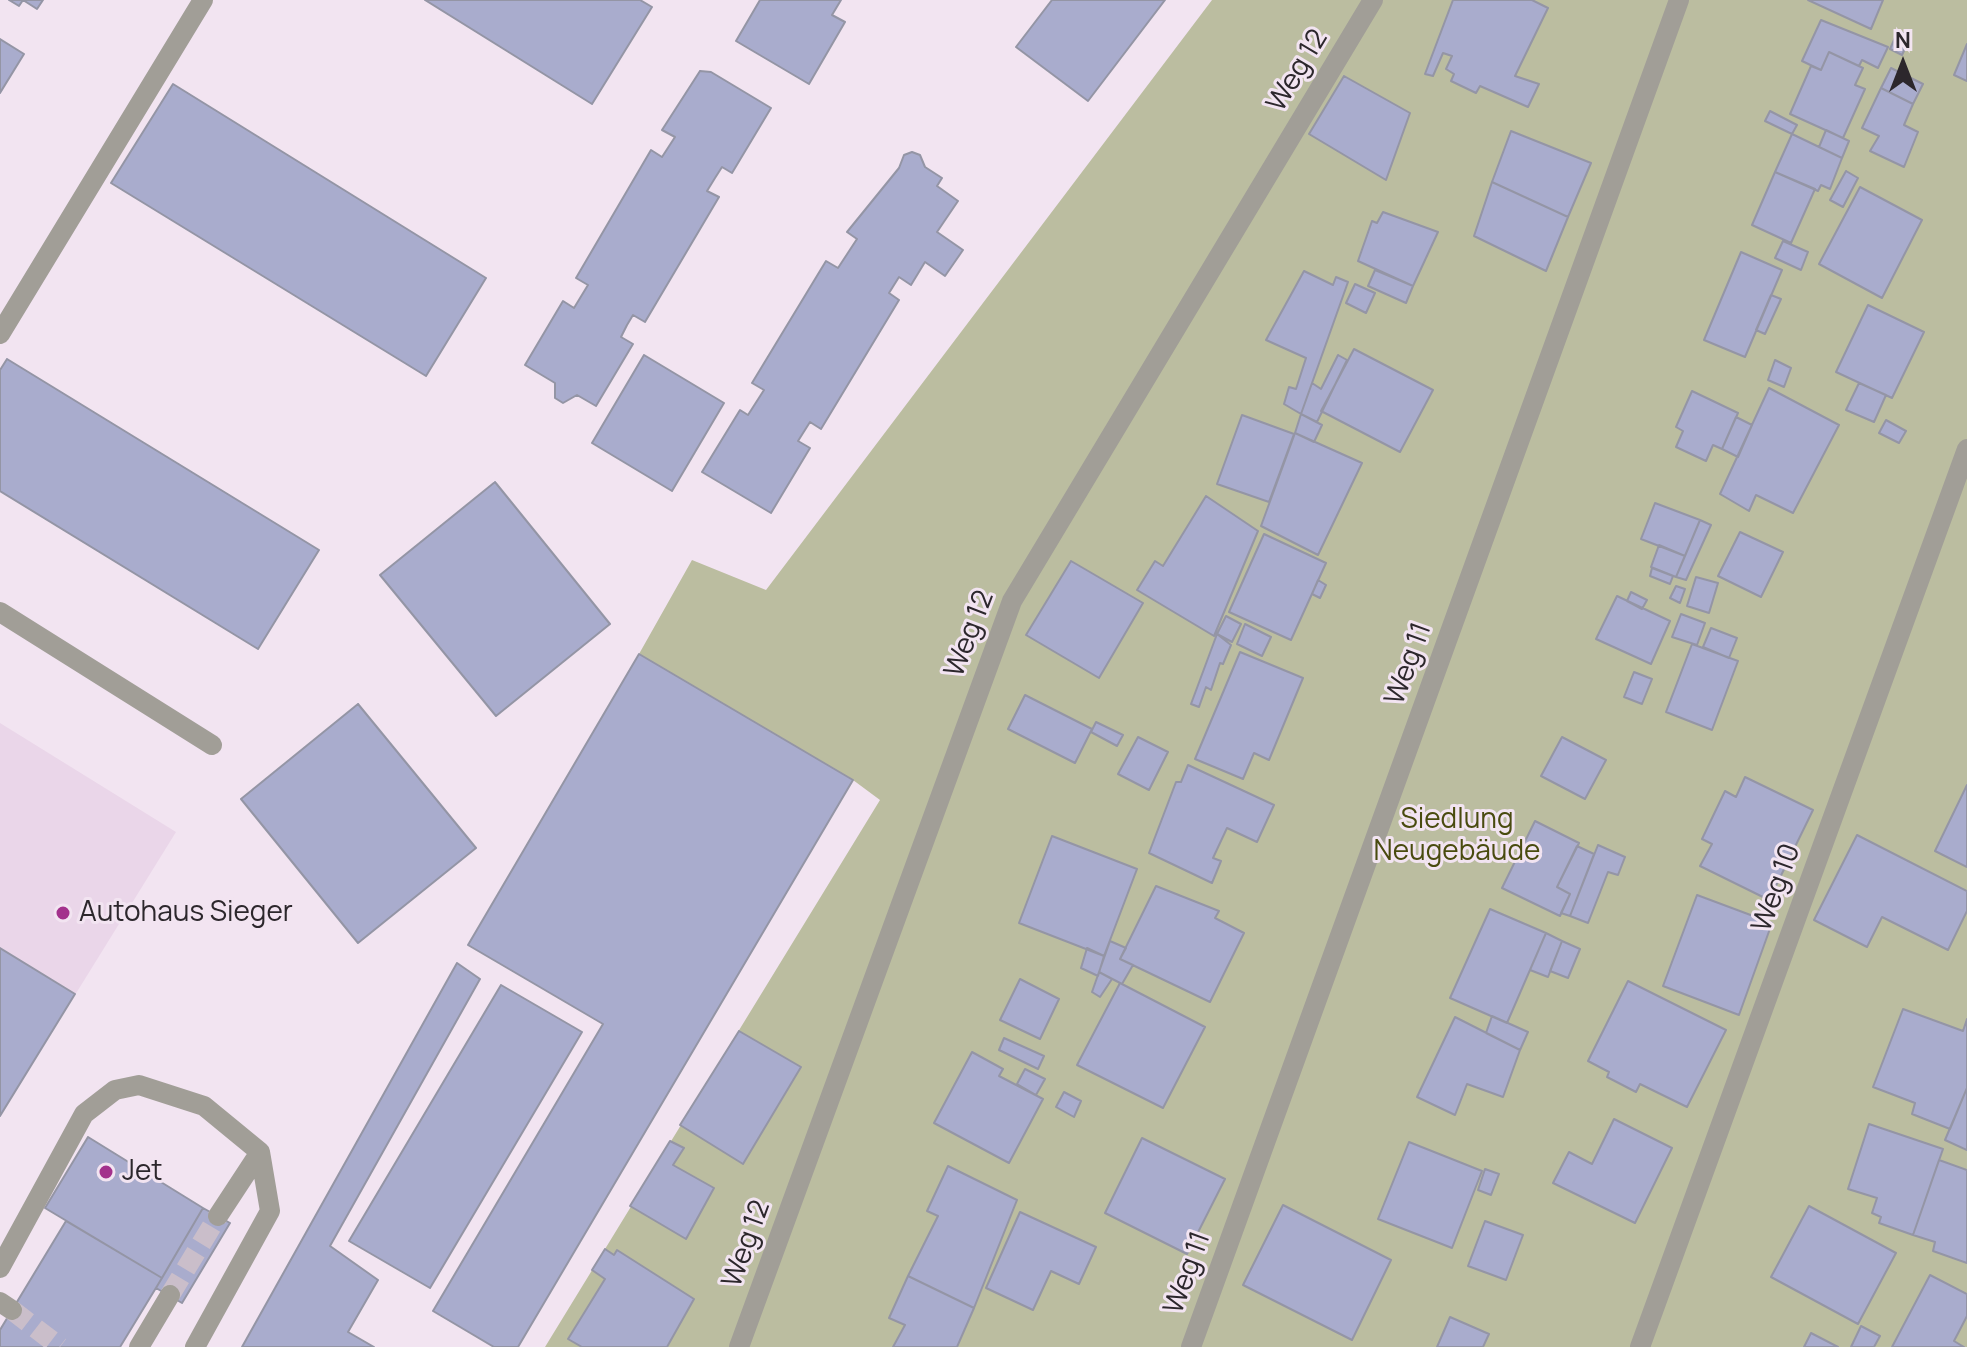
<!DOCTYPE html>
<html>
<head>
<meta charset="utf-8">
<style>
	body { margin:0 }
	#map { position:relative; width:1967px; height:1347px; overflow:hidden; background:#f2e4f1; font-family:Manrope,sans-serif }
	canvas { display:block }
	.north { position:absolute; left:1863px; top:24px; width:80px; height:80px; -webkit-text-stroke:6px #f2e4f1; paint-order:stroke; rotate:0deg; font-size:22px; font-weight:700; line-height:32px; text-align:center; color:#2c272c }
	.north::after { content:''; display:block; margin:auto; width:28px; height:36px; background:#2c272c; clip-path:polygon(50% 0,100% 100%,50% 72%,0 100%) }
</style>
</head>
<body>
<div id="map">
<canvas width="1967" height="1347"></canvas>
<div class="north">N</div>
</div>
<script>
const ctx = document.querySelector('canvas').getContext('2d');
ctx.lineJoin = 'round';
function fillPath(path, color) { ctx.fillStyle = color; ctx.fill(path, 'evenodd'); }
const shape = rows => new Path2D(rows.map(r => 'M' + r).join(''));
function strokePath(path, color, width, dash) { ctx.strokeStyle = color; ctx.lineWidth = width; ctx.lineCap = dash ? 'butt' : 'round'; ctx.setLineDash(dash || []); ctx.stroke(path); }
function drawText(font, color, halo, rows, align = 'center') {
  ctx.font = font + ' Manrope,sans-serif'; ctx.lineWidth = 6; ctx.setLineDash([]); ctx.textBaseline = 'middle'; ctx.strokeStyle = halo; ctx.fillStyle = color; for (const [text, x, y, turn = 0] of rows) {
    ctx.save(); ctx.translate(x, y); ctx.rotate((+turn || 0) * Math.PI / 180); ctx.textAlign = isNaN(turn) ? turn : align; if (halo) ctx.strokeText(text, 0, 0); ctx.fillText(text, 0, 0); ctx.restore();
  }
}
const built = shape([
	[0,723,176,832,0,1116]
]);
const green = shape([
	[1212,0,1967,0,1967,1347,545,1347,880,800,853,780,639,654,692,560,766,590]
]);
const building = shape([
	[9,0,43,0,37,9,23,0,19,6,9,0],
	[425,0,640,0,652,7,592,104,425,0],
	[760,0,841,0,832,15,845,22,809,84,736,41,760,0],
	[1052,0,1165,0,1088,101,1016,47,1052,0],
	[1453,0,1532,0,1548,8,1515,76,1539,84,1528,107,1480,86,1476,93,1451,81,1454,74,1446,69,1452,56,1443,53,1433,76,1425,74,1453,0],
	[1808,0,1883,0,1871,29,1808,0],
	[1821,20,1888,47,1878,68,1862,60,1859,66,1829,52,1821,70,1802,61,1821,20],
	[1898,31,1911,36,1902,55,1890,49,1898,31],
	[0,39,24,54,0,93,0,39],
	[1967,44,1967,81,1954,75,1967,44],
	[1829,52,1863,68,1855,85,1865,89,1843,138,1790,114,1811,66,1821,70,1829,52],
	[1891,68,1923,84,1913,104,1881,88,1891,68],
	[700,71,711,72,771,108,732,173,722,167,715,178,707,191,719,197,645,322,633,315,627,325,621,337,633,344,596,406,577,395,563,403,555,398,555,383,525,365,563,301,574,308,588,285,576,278,651,150,662,157,675,137,662,130,700,71],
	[1344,76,1410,113,1386,180,1309,134,1344,76],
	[173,84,486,278,426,376,111,183,173,84],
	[1881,88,1913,104,1904,125,1918,132,1904,167,1870,151,1879,136,1862,128,1881,88],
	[1770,111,1797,125,1792,134,1765,121,1770,111],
	[1826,130,1849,141,1842,158,1819,147,1826,130],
	[1511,131,1591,163,1568,217,1492,182,1511,131],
	[1792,134,1842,158,1830,189,1821,185,1818,191,1775,172,1792,134],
	[912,152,920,155,925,167,942,178,937,186,958,201,937,232,963,250,945,276,925,262,911,285,899,277,889,293,899,300,821,429,810,422,798,441,810,448,771,513,702,472,740,410,748,415,764,390,752,383,826,261,838,268,857,239,847,232,899,168,904,155,912,152],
	[1846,171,1858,178,1843,207,1830,200,1846,171],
	[1775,172,1815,189,1791,243,1752,225,1775,172],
	[1492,182,1568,217,1546,271,1474,236,1492,182],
	[1860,187,1922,220,1882,298,1819,264,1860,187],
	[1383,212,1438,232,1413,286,1358,261,1372,221,1377,223,1383,212],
	[1783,241,1808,252,1801,270,1775,258,1783,241],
	[1741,252,1782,270,1745,357,1704,340,1741,252],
	[1375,270,1413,286,1406,303,1368,286,1375,270],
	[1304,271,1333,285,1336,277,1348,282,1301,414,1284,404,1289,387,1296,389,1306,358,1266,340,1304,271],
	[1355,284,1375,293,1366,313,1346,303,1355,284],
	[1771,295,1781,299,1765,334,1756,330,1771,295],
	[1868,305,1924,332,1892,398,1836,372,1868,305],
	[1354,349,1433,390,1400,452,1321,411,1354,349],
	[644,355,724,403,672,491,592,443,644,355],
	[1338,355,1347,360,1317,422,1301,414,1312,383,1321,389,1338,355],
	[7,359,319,550,258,649,0,491,0,370,7,359],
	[1775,360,1791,368,1784,387,1768,380,1775,360],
	[1859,383,1886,395,1874,422,1846,410,1859,383],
	[1769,388,1839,425,1793,513,1756,495,1749,511,1720,494,1769,388],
	[1692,391,1738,413,1722,449,1713,445,1706,461,1676,447,1683,431,1676,427,1692,391],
	[1301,414,1322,425,1314,442,1295,433,1301,414],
	[1242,415,1294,434,1269,502,1217,484,1242,415],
	[1736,417,1752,425,1738,457,1722,449,1736,417],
	[1886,420,1906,431,1899,443,1879,433,1886,420],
	[1295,433,1362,463,1318,555,1261,526,1295,433],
	[495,482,610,624,496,716,380,575,495,482],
	[1206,496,1258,531,1214,636,1137,590,1155,561,1163,566,1206,496],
	[1655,503,1700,520,1685,556,1641,539,1655,503],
	[1700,520,1711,525,1686,580,1676,577,1700,520],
	[1740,532,1783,552,1761,597,1718,576,1740,532],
	[1264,534,1326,563,1291,640,1229,612,1264,534],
	[1659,545,1685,556,1676,577,1651,567,1659,545],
	[1071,561,1143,603,1099,678,1026,635,1071,561],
	[1652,568,1673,576,1670,584,1650,576,1652,568],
	[1696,577,1718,583,1709,613,1687,606,1696,577],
	[1318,580,1326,585,1320,598,1312,594,1318,580],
	[1676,586,1685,589,1680,603,1670,598,1676,586],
	[1631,592,1647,600,1642,609,1627,601,1631,592],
	[1617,596,1670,621,1651,664,1596,639,1617,596],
	[1681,614,1705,623,1697,645,1672,637,1681,614],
	[1226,616,1241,624,1232,642,1217,634,1226,616],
	[1245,624,1271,637,1262,656,1237,644,1245,624],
	[1711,628,1737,638,1729,658,1703,647,1711,628],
	[1217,634,1231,645,1223,664,1220,663,1211,690,1206,687,1199,707,1191,704,1217,634],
	[1692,644,1738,661,1712,730,1666,712,1692,644],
	[1240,652,1303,678,1269,760,1254,753,1243,779,1195,759,1240,652],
	[639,654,853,780,518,1347,494,1347,433,1311,603,1024,468,945,639,654],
	[1634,672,1652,679,1642,704,1624,697,1634,672],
	[1025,695,1092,729,1075,763,1008,729,1025,695],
	[358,704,476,848,358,943,241,799,358,704],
	[1096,722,1123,735,1117,746,1091,732,1096,722],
	[1138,737,1168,752,1149,790,1118,774,1138,737],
	[1562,737,1606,760,1585,799,1541,776,1562,737],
	[1188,765,1274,805,1257,842,1227,828,1213,858,1221,861,1212,883,1149,853,1176,782,1181,782,1188,765],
	[1745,777,1813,810,1769,900,1700,866,1712,844,1702,839,1725,791,1736,797,1745,777],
	[1967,785,1967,867,1935,851,1967,785],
	[1535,821,1579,843,1557,887,1570,894,1560,916,1502,888,1535,821],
	[1857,835,1967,891,1967,911,1948,950,1882,917,1867,947,1814,920,1857,835],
	[1052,836,1137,869,1104,956,1019,923,1052,836],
	[1598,845,1625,857,1618,875,1608,872,1588,923,1570,916,1598,845],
	[1577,846,1594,854,1570,916,1561,913,1570,894,1557,887,1577,846],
	[1156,886,1219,911,1215,918,1244,933,1210,1002,1120,959,1156,886],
	[1697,895,1772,923,1739,1015,1663,986,1697,895],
	[1490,909,1546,933,1507,1023,1450,998,1490,909],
	[1546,933,1562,941,1548,977,1530,970,1546,933],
	[1110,941,1126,948,1120,959,1133,965,1122,984,1099,972,1110,941],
	[1562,941,1580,949,1568,978,1550,971,1562,941],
	[0,948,75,994,0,1116,0,948],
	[1087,948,1104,956,1098,976,1081,968,1087,948],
	[457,963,480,979,330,1246,378,1280,348,1332,374,1347,242,1347,457,963],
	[1099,972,1112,979,1100,997,1092,992,1099,972],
	[1020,979,1059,999,1040,1039,1000,1020,1020,979],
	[1628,981,1726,1030,1687,1107,1640,1084,1636,1092,1607,1077,1609,1072,1588,1061,1628,981],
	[1120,983,1205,1027,1163,1108,1077,1065,1120,983],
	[501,985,582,1032,430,1288,349,1241,501,985],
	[1903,1009,1963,1031,1967,1019,1967,1088,1950,1129,1912,1114,1915,1103,1873,1087,1903,1009],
	[1492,1016,1528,1032,1520,1050,1486,1033,1492,1016],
	[1455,1017,1520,1050,1503,1097,1467,1084,1455,1115,1417,1097,1455,1017],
	[739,1031,801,1067,743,1164,680,1125,739,1031],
	[1004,1038,1044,1056,1038,1069,999,1050,1004,1038],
	[972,1052,1003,1069,999,1076,1043,1099,1009,1163,934,1123,972,1052],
	[1025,1069,1045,1079,1036,1095,1017,1084,1025,1069],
	[1967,1088,1967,1150,1945,1140,1967,1088],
	[1064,1092,1081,1101,1074,1117,1056,1107,1064,1092],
	[1614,1119,1672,1148,1635,1223,1553,1183,1569,1152,1592,1164,1614,1119],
	[1869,1124,1943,1149,1913,1235,1879,1223,1881,1217,1872,1213,1877,1198,1848,1189,1869,1124],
	[88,1137,203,1208,162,1278,45,1208,88,1137],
	[1142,1138,1225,1179,1187,1254,1105,1213,1142,1138],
	[670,1141,684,1148,673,1165,714,1188,686,1239,630,1206,670,1141],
	[1409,1142,1482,1171,1452,1248,1378,1219,1409,1142],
	[1939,1160,1967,1170,1967,1263,1933,1251,1935,1242,1913,1235,1939,1160],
	[948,1166,1017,1200,974,1308,908,1276,938,1216,927,1211,948,1166],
	[1485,1169,1499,1174,1491,1195,1478,1190,1485,1169],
	[1283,1205,1391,1260,1352,1340,1243,1285,1283,1205],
	[1809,1206,1896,1253,1858,1324,1771,1277,1809,1206],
	[203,1208,230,1223,182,1303,156,1288,203,1208],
	[1020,1212,1096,1247,1079,1284,1051,1271,1033,1310,986,1288,1020,1212],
	[66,1221,162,1278,120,1347,0,1347,0,1330,66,1221],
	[1485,1221,1523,1235,1506,1280,1468,1266,1485,1221],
	[605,1249,614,1255,617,1250,694,1299,667,1347,582,1347,568,1339,605,1279,592,1270,605,1249],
	[1930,1275,1967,1294,1967,1316,1954,1341,1964,1347,1892,1347,1930,1275],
	[908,1276,974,1308,957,1347,893,1347,905,1325,889,1318,908,1276],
	[1450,1317,1489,1334,1483,1347,1437,1347,1450,1317],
	[1861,1326,1880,1336,1874,1347,1851,1347,1861,1326],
	[1811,1333,1838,1347,1804,1347,1811,1333]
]);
const minorTunnel = shape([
	[170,1295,218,1216],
	[12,1310,60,1347]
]);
const minor = shape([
	[0,334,203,0],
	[0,612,212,745],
	[218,1216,260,1152],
	[0,1268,84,1114,115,1090,139,1085,204,1106,260,1152,270,1211,195,1347],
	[0,1302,12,1310],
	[139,1347,170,1295],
	[739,1347,1012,601,1373,0],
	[1191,1347,1679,0],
	[1640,1347,1967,449]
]);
const markers = [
	[63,913,8,"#a3318c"],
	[106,1172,8,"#a3318c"]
];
const streetNames = [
	["Weg 12",1298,71,-59],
	["Weg 12",970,634,-69],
	["Weg 11",1409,664,-70],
	["Weg 10",1777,888,-70],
	["Weg 12",747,1244,-70],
	["Weg 11",1188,1273,-70]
];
const parkNames = [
	["Siedlung",1457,820],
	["Neugebäude",1457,852]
];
const poiNames = [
	["Autohaus Sieger",79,913],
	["Jet",122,1172]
];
fillPath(built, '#ead6e9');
fillPath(green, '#bbbda0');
fillPath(building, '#a9accd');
strokePath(building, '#9495a5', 2);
strokePath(minorTunnel, '#cabeca', 20, [20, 10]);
strokePath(minor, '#a19e97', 20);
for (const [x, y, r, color] of markers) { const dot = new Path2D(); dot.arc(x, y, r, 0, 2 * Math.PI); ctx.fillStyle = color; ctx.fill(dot); strokePath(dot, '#f2e4f1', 3); }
drawText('28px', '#2c272c', '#f2e4f1', streetNames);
drawText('28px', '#494b0f', '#f2e4f1', parkNames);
drawText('28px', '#2c272c', '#f2e4f1', poiNames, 'left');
</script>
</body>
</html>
